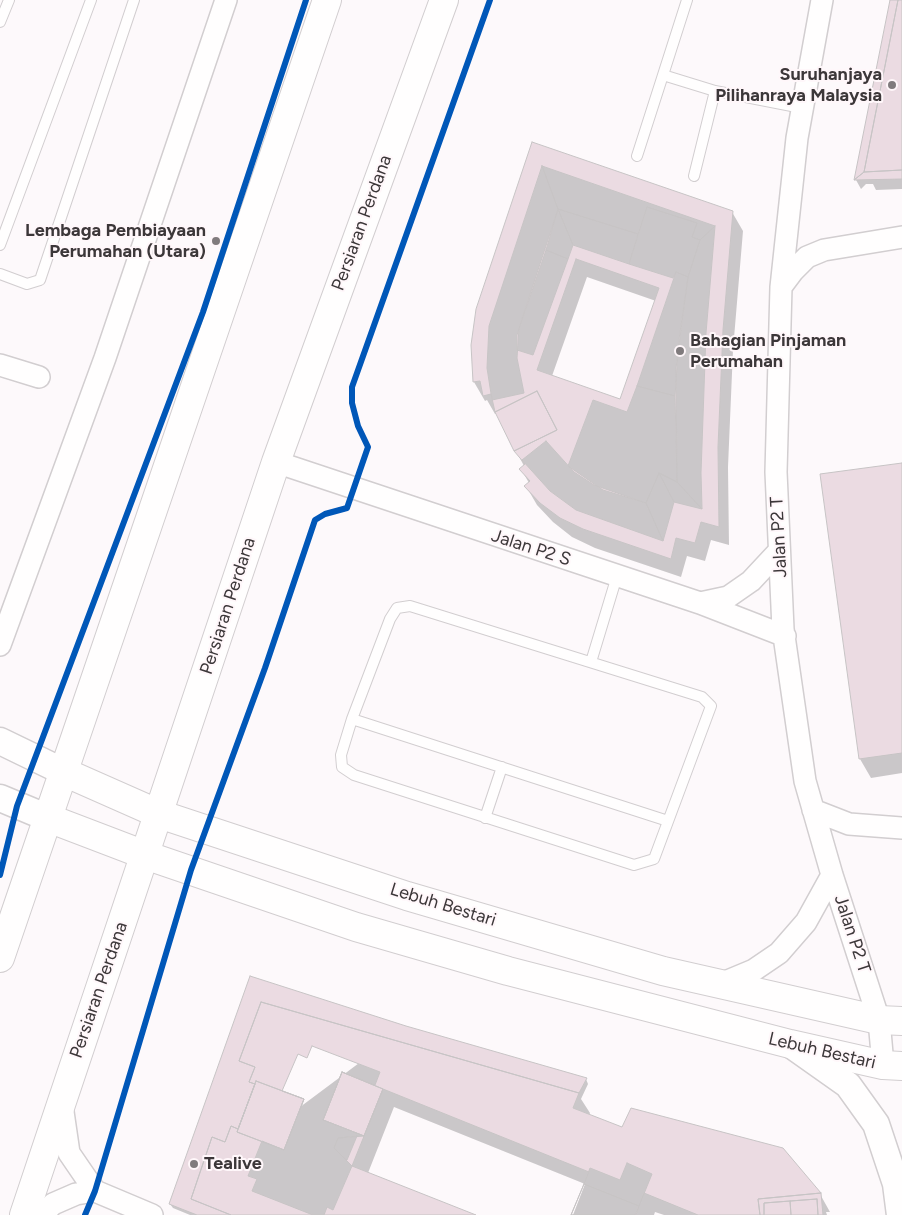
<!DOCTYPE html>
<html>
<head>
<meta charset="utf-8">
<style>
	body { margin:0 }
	canvas { display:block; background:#fdf9fb }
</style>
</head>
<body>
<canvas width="902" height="1215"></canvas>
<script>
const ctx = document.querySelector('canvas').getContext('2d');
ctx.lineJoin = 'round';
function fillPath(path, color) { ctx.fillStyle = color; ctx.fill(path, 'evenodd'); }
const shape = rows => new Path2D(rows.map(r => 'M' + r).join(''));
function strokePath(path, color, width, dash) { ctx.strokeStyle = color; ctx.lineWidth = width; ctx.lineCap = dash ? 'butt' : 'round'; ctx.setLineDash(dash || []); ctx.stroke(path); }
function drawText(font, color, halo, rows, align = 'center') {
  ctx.font = font + ' Figtree,sans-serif'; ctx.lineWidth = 4; ctx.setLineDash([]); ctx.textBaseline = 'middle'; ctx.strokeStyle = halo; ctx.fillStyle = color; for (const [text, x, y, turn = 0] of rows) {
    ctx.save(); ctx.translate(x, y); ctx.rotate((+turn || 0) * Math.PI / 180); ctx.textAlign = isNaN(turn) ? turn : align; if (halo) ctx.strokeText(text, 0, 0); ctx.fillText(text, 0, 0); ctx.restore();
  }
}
const shadow = shape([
	[891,0,902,0,902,189,876,190,873,184,866,184,861,189,856,180],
	[533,143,732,212,743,231,733,350,728,467,729,545,711,540,705,561,687,556,681,577,595,548,572,537,553,522,537,505,526,486,529,483,521,469,524,466,497,414,495,414,487,400,485,401,474,382],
	[587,277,656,301,621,400,552,376],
	[902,465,902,773,871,778,860,759],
	[406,1028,586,1079,588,1084,581,1099,590,1113,589,1116,820,1194,830,1212,826,1212,827,1215,664,1215,655,1212,654,1215,573,1215,585,1184,394,1107,368,1173,472,1215,190,1215,173,1208,170,1204]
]);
const building = shape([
	[890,0,898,0,864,172,854,180,890,0],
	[898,0,902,0,902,170,864,172,898,0],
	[532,142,733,211,723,330,718,447,719,527,701,522,695,543,676,538,671,559,583,529,560,518,540,503,524,486,530,481,519,469,525,464,514,451,557,430,537,391,495,412,491,394,483,396,480,381,473,382,471,345,476,309,532,142],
	[576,259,659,288,620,399,537,370,576,259],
	[542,166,558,209,519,328,517,358,524,393,492,400,487,368,489,326,542,166],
	[542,166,715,226,700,240,692,237,697,223,647,207,638,234,558,209,542,166],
	[902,170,902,179,854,180,864,172,902,170],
	[647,207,697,223,692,237,700,240,688,277,676,272,673,278,629,264,647,207],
	[558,209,638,234,629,264,573,245,558,209],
	[558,209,573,245,568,259,546,250,558,209],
	[715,226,706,333,701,473,702,509,677,482,676,368,688,277,700,240,715,226],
	[546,250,568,259,533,355,517,350,517,335,546,250],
	[676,272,688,277,679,339,675,396,637,386,676,272],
	[637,386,675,396,677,482,659,473,646,503,603,490,568,466,593,400,627,412,637,386],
	[537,391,557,430,514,451,495,412,537,391],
	[546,441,574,472,594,485,646,503,663,541,576,510,550,491,522,460,546,441],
	[902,463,902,753,859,759,820,474,902,463],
	[659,473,674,502,663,541,646,503,659,473],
	[659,473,677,482,702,509,674,502,659,473],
	[250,976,406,1026,587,1078,579,1093,261,1002,239,1061,255,1067,249,1082,255,1084,238,1129,231,1126,225,1142,212,1137,191,1199,231,1215,197,1215,169,1204,250,976],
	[261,1002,579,1093,573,1108,622,1127,631,1108,783,1148,821,1193,758,1199,760,1215,698,1215,644,1193,636,1215,571,1215,589,1172,383,1089,352,1166,476,1215,231,1215,191,1199,212,1137,225,1142,231,1126,238,1129,255,1084,249,1082,255,1067,239,1061,261,1002],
	[312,1046,380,1072,375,1085,342,1072,323,1120,364,1136,338,1138,334,1148,352,1166,333,1210,327,1207,324,1215,313,1215,252,1191,257,1179,248,1176,262,1141,284,1150,304,1099,282,1091,298,1054,307,1058,312,1046],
	[342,1072,383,1089,364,1136,323,1120,342,1072],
	[342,1072,383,1089,364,1136,323,1120,342,1072],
	[256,1081,304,1099,284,1150,237,1132,256,1081],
	[256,1081,304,1099,284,1150,237,1132,256,1081],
	[357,1136,347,1160,334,1148,338,1138,357,1136],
	[627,1163,652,1174,639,1206,584,1184,590,1168,620,1180,627,1163],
	[584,1184,639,1206,635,1215,571,1215,584,1184],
	[821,1193,823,1215,818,1215,817,1199,764,1203,764,1215,760,1215,758,1199,821,1193],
	[817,1199,818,1215,791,1215,790,1201,817,1199],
	[790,1201,791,1215,764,1215,764,1203,790,1201]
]);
const service = shape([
	[0,22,9,0],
	[663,75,687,0],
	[637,156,663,75,715,91],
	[694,176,715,91,802,108],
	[0,245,91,0],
	[0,274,27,284,40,280,134,0],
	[410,606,702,697,711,706,654,859,634,865,354,775,342,767,341,755,352,719,390,619,397,608,410,606],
	[591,662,617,576],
	[352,719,668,821],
	[485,818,502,767]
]);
const minor = shape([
	[822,0,797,138,781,287,776,472,783,629,805,781,832,875,879,1020,883,1065],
	[781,287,793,271,807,257,824,250,902,237],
	[0,365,39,377],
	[276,462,700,603,785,636],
	[700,603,728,597,751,581,779,551],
	[0,645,105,358,226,0],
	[813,810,849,824,902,828],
	[718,985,754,970,779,953,806,922,832,875],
	[62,1105,69,1153,95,1191],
	[42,1215,53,1204,76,1194,95,1191,152,1215]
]);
const tertiary = shape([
	[0,741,64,772],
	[0,798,48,818],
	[790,1044,848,1085,876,1124,896,1184,900,1215]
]);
const secondary = shape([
	[64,772,159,814,407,896,663,971,879,1020,902,1021],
	[48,818,145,855,356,927,508,971,790,1044,883,1065,902,1066]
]);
const primary = shape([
	[0,958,327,0],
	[24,1215,276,462,444,0]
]);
const cycleway = shape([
	[0,875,17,806,203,312,306,0],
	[85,1215,95,1191,191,870,265,668,315,520,325,514,347,508,368,447,358,426,352,403,352,387,490,0]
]);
const markers = [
	[892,85,5,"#807b7d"],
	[216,241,5,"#807b7d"],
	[680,351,5,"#807b7d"],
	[194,1164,5,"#807b7d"]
];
const poiNames = [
	["Suruhanjaya",882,75],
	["Pilihanraya Malaysia",882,96],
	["Lembaga Pembiayaan",206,231],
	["Perumahan (Utara)",206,252],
	["Bahagian Pinjaman",690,341,"left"],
	["Perumahan",690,362,"left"],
	["Tealive",204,1164,"left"]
];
const streetNames = [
	["Persiaran Perdana",362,223,-70],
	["Jalan P2 T",779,537,-93],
	["Jalan P2 S",531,548,18],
	["Persiaran Perdana",228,606,-72],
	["Lebuh Bestari",443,905,17],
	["Jalan P2 T",852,934,72],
	["Persiaran Perdana",99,990,-71],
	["Lebuh Bestari",822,1051,13]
];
fillPath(shadow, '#0003');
fillPath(building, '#ebdbe2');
strokePath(building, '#c7c4c5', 1);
strokePath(service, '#d2ced0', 12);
strokePath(minor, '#d2ced0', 24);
strokePath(tertiary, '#d2ced0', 29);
strokePath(secondary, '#d2ced0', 30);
strokePath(primary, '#d2ced0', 30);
strokePath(service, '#fffefe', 10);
strokePath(minor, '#fffefe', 21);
strokePath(tertiary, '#fffefe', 26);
strokePath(secondary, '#fffefe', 28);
strokePath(primary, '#fffefe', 28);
strokePath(cycleway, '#0057b8', 6);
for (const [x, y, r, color] of markers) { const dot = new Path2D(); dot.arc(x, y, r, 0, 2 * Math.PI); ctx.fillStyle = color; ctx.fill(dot); strokePath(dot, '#fff7fa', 2); }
drawText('bold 18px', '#3c3739', '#fff7fa', poiNames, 'right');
drawText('18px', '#3c3739', '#fff7fa', streetNames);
</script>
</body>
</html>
